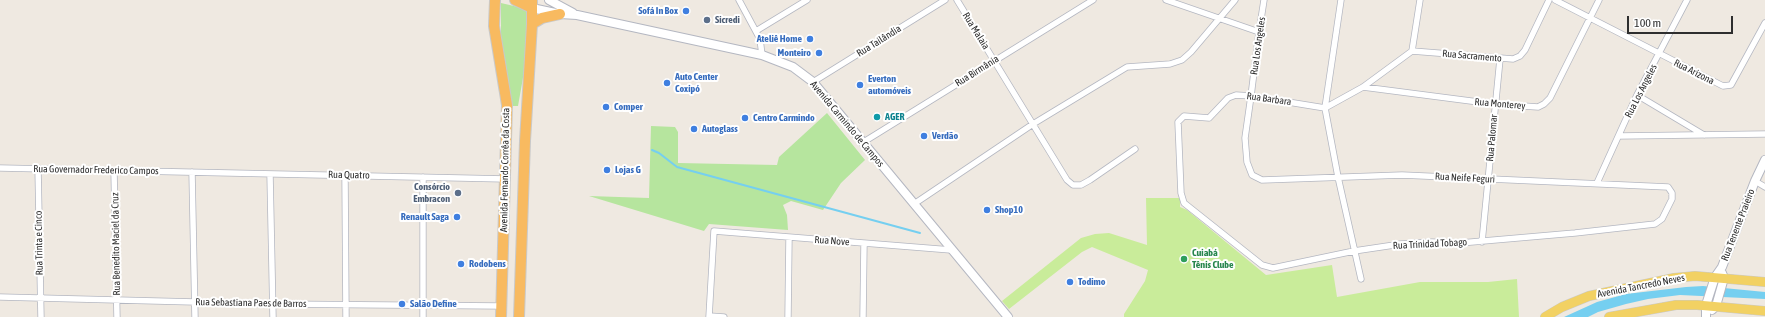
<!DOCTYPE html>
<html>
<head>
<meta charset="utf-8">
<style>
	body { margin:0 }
	#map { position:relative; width:1765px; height:317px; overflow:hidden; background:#efe9e1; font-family:"Asap Condensed",sans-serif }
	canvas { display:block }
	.scale { position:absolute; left:1627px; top:16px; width:106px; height:18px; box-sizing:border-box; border:2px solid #2e2e2e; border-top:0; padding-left:5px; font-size:12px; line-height:14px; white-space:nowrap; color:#2e2e2e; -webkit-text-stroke:3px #fff; paint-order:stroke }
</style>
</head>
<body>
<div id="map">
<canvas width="1765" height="317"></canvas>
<div class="scale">100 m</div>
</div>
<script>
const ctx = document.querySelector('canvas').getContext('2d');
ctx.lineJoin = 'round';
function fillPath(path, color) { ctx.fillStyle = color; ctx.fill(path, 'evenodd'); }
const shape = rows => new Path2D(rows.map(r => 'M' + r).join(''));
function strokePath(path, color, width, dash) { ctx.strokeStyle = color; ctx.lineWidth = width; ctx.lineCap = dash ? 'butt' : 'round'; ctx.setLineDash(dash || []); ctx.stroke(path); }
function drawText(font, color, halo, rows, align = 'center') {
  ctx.font = font + ' "Asap Condensed",sans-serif'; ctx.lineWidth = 4; ctx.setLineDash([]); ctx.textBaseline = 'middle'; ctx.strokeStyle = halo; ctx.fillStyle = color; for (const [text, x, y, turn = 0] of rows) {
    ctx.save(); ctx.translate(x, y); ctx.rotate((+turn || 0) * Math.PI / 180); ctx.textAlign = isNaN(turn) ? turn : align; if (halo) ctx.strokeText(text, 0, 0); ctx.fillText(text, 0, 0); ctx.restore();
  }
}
const green = shape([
	[501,3,531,10,526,61,518,106,512,106,503,53,501,37],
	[827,113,865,160,841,183,823,210,791,201,783,205,787,215,788,230,709,224,704,231,589,196,649,198,651,126,675,127,678,132,678,163,777,165,779,157]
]);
const pitch = shape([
	[1146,198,1180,198,1180,207,1187,210,1266,275,1332,265,1337,297,1420,282,1488,282,1517,279,1519,317,1124,317,1124,314,1145,281,1148,270,1092,247,1082,252,1009,309,1002,301,1081,238,1095,234,1109,233,1147,245]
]);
const water = shape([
	[1703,286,1765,292,1765,299,1680,295,1648,299,1626,304,1598,312,1588,317,1564,317,1597,302,1626,294,1686,287]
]);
const stream = shape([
	[652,150,659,153,677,167,920,233]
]);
const minor = shape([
	[739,0,760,39,762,55],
	[957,0,1067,180,1073,185,1081,185,1090,180,1135,149],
	[1166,0,1259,32],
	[1264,0,1259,32,1251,96,1245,138,1247,162,1252,175,1262,180,1402,175,1668,187,1672,193,1672,199,1662,219,1655,224,1575,233,1460,243,1432,242,1401,244,1354,251,1273,268,1262,265,1184,203,1181,193,1178,122,1184,116,1209,118,1228,98,1236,95,1251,96,1325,108,1363,87,1412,51],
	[1341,0,1325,108,1338,177,1361,279],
	[1420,0,1412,51,1513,59,1520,56,1525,50,1549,0],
	[1555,0,1723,86,1731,85,1765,23],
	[756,31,807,0],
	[813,82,945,0],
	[1363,87,1494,104,1538,107,1544,104,1550,98,1599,0],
	[1637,95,1704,135],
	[1619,136,1765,134],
	[862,143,1093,0],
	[0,168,506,179],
	[38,168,41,317],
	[114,171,117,317],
	[192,172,195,317],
	[270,174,273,317],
	[345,175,346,317],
	[1755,181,1765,187],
	[1597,183,1637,95,1687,0],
	[914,204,1033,124,1127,67,1170,64,1182,60,1191,52,1235,0],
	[1482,242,1500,59],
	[0,297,273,304,501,306],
	[709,316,724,317],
	[423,317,423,177],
	[709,317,714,231,951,250],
	[788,317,789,238],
	[863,317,864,244]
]);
const secondary = shape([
	[549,0,573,13],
	[532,8,560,14,577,15,762,55,793,67,813,82,1008,317],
	[1712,310,1716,306,1724,278,1722,273],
	[1706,317,1706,305,1715,277,1722,267,1755,181,1765,160]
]);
const primary = shape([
	[1545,317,1562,307,1589,296,1674,278,1695,276,1765,282],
	[1609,317,1676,305,1697,305,1765,311]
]);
const trunk = shape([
	[495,0,494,26,507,105,501,317],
	[515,0,532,8],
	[532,24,542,18,560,14],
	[519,317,525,141,532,24,532,0]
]);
const markers = [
	[686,11,4,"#3f7fe0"],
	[707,20,4,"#5c6f8a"],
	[810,39,4,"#3f7fe0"],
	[819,53,4,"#3f7fe0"],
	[667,83,4,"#3f7fe0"],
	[860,85,4,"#3f7fe0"],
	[606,107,4,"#3f7fe0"],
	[877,117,4,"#0f9aa8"],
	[745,118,4,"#3f7fe0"],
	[694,129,4,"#3f7fe0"],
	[924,136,4,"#3f7fe0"],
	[607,170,4,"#3f7fe0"],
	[458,193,4,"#5c6f8a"],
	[987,210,4,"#3f7fe0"],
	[457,217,4,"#3f7fe0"],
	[1184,259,4,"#2e9e5b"],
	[461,264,4,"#3f7fe0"],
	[1070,282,4,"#3f7fe0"],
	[402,304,4,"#3f7fe0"]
];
const shopNames = [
	["Sofá In Box",678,11,"right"],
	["Ateliê Home",802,39,"right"],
	["Monteiro",811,53,"right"],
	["Auto Center",675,77],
	["Coxipó",675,89],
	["Everton",868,79],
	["automóveis",868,91],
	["Comper",614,107],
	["Centro Carmindo",753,118],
	["Autoglass",702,129],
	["Verdão",932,136],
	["Lojas G",615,170],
	["Shop10",995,210],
	["Renault Saga",449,217,"right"],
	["Rodobens",469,264],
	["Todimo",1078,282],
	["Salão Define",410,304]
];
const serviceNames = [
	["Sicredi",715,20],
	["Consórcio",450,187,"right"],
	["Embracon",450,199,"right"]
];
const streetNames = [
	["Rua Malaia",976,31,58],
	["Rua Tailândia",879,41,-32],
	["Rua Los Angeles",1258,46,-82],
	["Rua Sacramento",1472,56,5],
	["Rua Birmânia",977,71,-32],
	["Rua Arizona",1694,72,27],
	["Rua Los Angeles",1641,91,-63],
	["Rua Barbara",1269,99,8],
	["Rua Monterey",1500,104,5],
	["Avenida Carmindo de Campos",847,124,50],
	["Rua Palomar",1492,138,-85],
	["Rua Governador Frederico Campos",96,170,1],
	["Avenida Fernando Corrêa da Costa",505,170,-89],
	["Rua Quatro",349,175,1],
	["Rua Neife Feguri",1465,178,3],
	["Rua Tenente Praieiro",1738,225,-69],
	["Rua Nove",832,241,4],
	["Rua Trinta e Cinco",39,243,-91],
	["Rua Benedito Maciel da Cruz",116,244,-91],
	["Rua Trinidad Tobago",1430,244,-3],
	["Avenida Tancredo Neves",1641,286,-11],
	["Rua Sebastiana Paes de Barros",251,303,1]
];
const cultureNames = [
	["AGER",885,117]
];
const leisureNames = [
	["Cuiabá",1192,253],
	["Tênis Clube",1192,265]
];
fillPath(green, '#b6e59e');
fillPath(pitch, '#c9ec9a');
fillPath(water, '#75cff0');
strokePath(stream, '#75cff0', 2);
strokePath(minor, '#b4b7c1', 7);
strokePath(secondary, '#b4b7c1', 10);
strokePath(primary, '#c9c9c9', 10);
strokePath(trunk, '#c9c9c9', 12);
strokePath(minor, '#fff', 5.5);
strokePath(secondary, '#fff', 8);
strokePath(primary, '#f2d163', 9);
strokePath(trunk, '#f8ba60', 10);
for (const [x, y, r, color] of markers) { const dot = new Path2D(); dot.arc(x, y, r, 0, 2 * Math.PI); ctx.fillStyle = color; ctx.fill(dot); strokePath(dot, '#fff', 1.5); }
drawText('bold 10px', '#366cbe', '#fff', shopNames, 'left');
drawText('bold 10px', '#4e5e75', '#fff', serviceNames, 'left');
drawText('10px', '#2e2e2e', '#fff', streetNames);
drawText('bold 10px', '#0d838f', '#fff', cultureNames, 'left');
drawText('bold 10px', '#27864d', '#fff', leisureNames, 'left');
</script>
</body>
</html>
